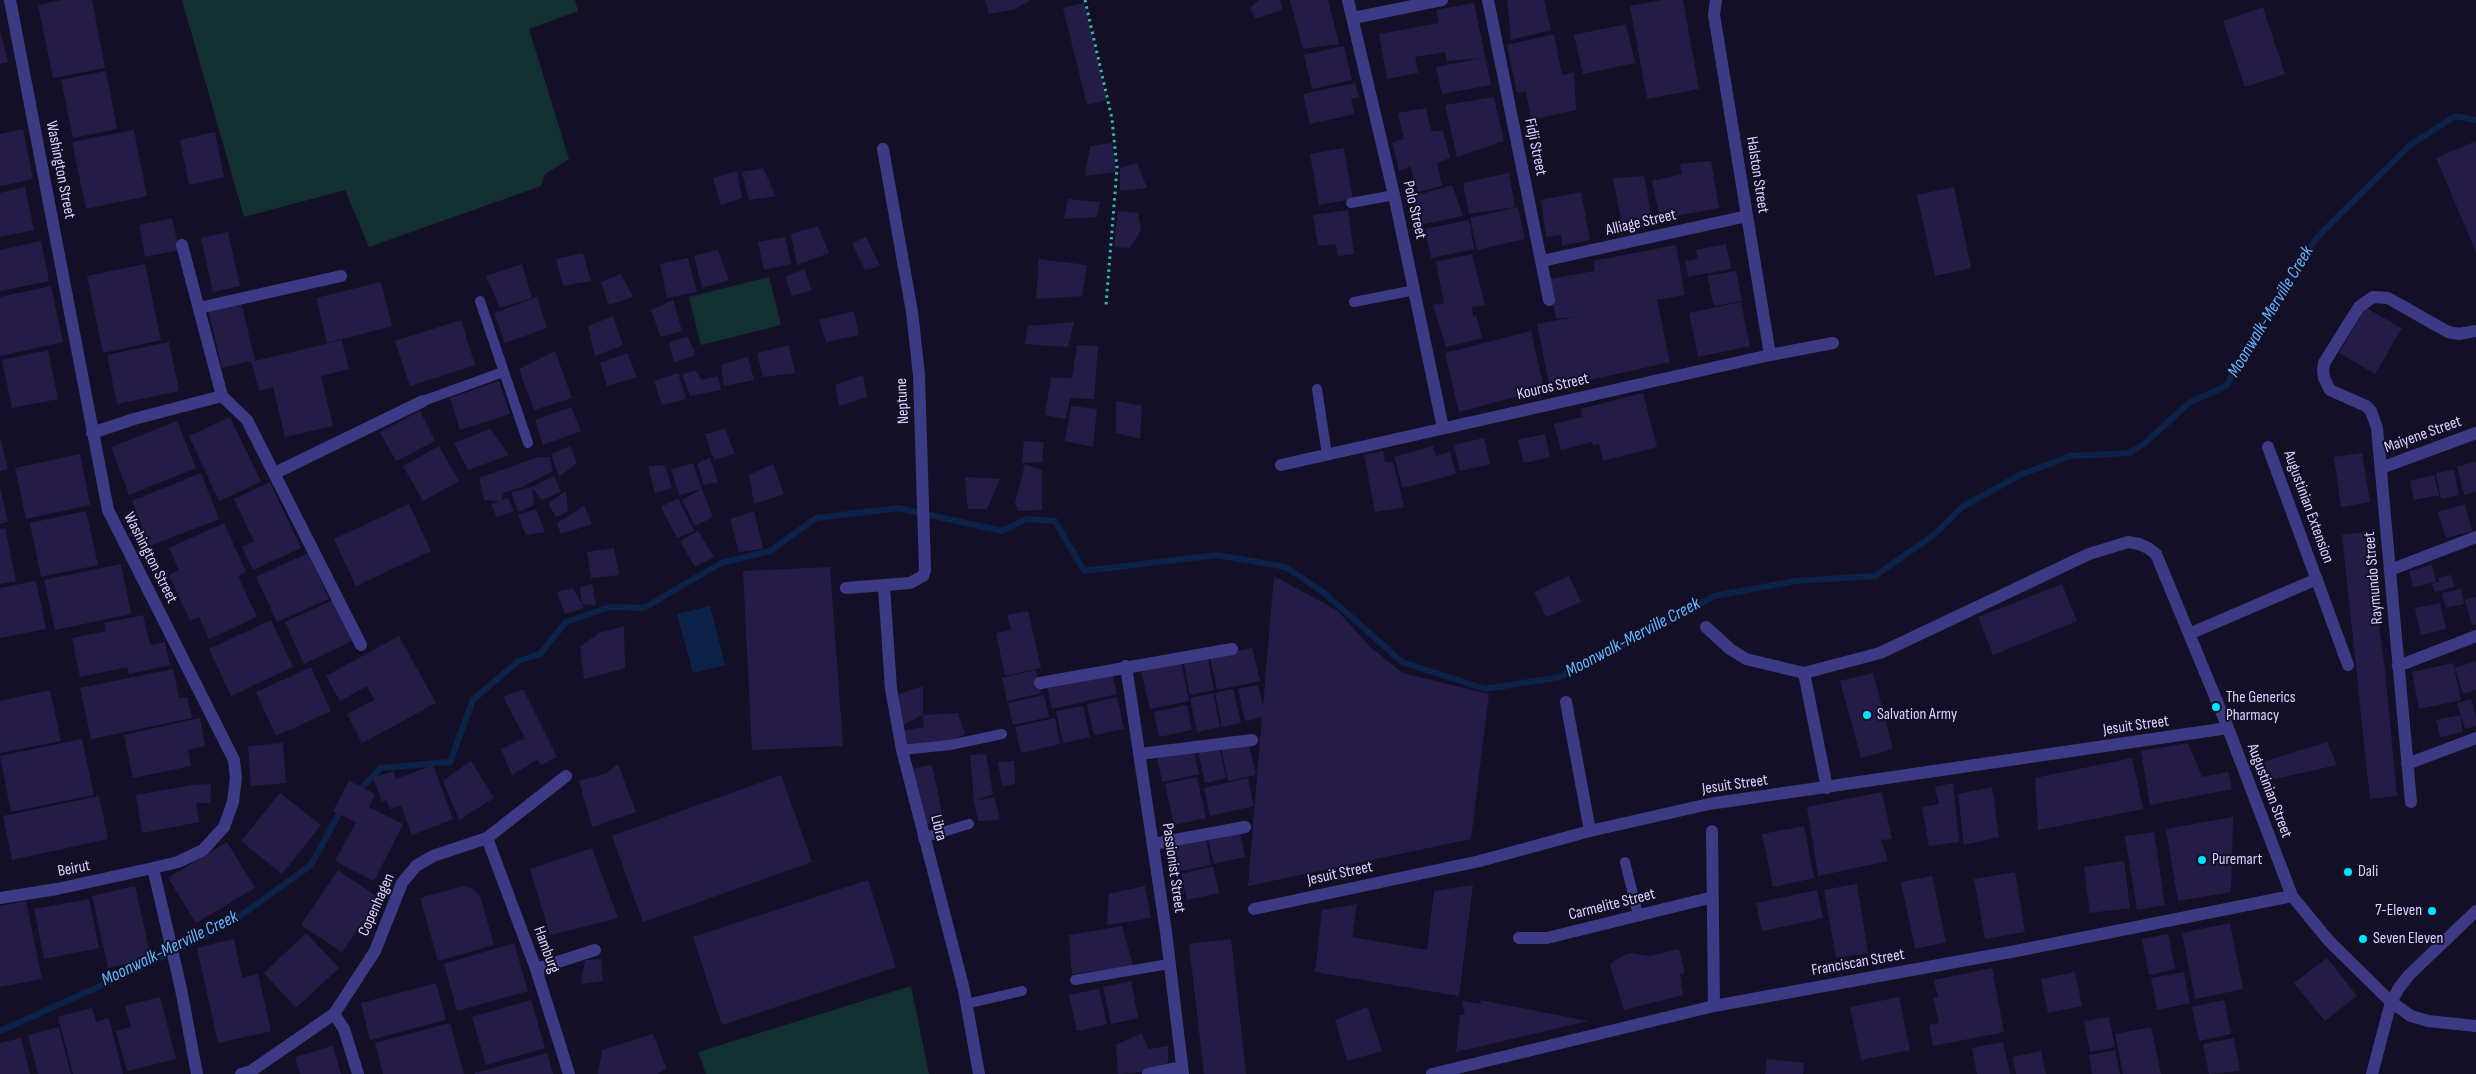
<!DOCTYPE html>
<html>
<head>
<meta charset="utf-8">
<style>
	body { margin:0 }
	canvas { display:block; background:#130f26 }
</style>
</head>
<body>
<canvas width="2476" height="1074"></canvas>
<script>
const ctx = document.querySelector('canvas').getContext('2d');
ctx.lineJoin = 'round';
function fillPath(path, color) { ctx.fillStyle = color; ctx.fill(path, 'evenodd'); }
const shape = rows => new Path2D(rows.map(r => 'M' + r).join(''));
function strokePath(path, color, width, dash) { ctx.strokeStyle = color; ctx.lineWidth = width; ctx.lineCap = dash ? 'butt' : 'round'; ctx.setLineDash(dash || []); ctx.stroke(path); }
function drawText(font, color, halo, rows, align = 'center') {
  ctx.font = font + ' "Sofia Sans Condensed",sans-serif'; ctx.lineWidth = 4; ctx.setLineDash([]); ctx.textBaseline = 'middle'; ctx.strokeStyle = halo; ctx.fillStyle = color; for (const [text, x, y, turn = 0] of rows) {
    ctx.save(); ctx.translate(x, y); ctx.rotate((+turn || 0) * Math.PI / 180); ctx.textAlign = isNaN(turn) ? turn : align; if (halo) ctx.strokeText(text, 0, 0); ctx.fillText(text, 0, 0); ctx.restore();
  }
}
const green = shape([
	[182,0,575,0,578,11,529,29,569,159,544,175,541,186,369,247,345,190,244,217],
	[769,277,781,325,701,345,689,297],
	[911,986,929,1074,706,1074,698,1052]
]);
const water = shape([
	[710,606,725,665,693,673,677,614]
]);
const stream = shape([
	[356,794,381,768,450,762,473,700,518,661,540,654,566,622,610,607,644,608,721,563,770,551,816,518,898,508,1002,531,1027,519,1055,521,1084,571,1217,555,1286,567,1324,593,1402,662,1485,689,1560,677,1636,639,1714,596,1796,581,1875,576,1935,534,1962,507,2020,475,2070,456,2129,453,2144,444,2189,403,2226,386,2292,273,2319,235,2409,146,2455,116,2476,120],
	[0,1031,138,969,229,924,311,865,342,808]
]);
const building = shape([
	[63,0,92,0,105,68,53,78,38,5],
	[985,0,1031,0,1015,9,989,14],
	[1259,0,1280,0,1282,10,1255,19,1250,8],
	[1290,0,1328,0,1339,44,1303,49],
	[1507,0,1544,0,1551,30,1511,40],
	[1662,0,1683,0,1699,89,1647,99,1630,6],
	[1084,3,1107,100,1087,105,1063,8],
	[1474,3,1491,85,1442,94,1436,67,1482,58,1447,61,1445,52,1415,57,1418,73,1387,79,1379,34,1439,23,1436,10],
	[2263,7,2285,74,2245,87,2223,21],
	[1626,24,1635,63,1583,74,1574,35],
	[0,30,8,62,0,64],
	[1554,34,1562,75,1574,72,1576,110,1531,120,1526,91,1517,93,1507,45],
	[1344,46,1352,80,1312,89,1304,55],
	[106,71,117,129,73,138,61,80],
	[1355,83,1359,97,1351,99,1354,114,1310,124,1303,94],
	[1494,97,1504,141,1457,157,1445,105],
	[1426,108,1431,131,1443,131,1450,158,1437,163,1442,186,1418,192,1410,166,1399,171,1392,142,1404,139,1398,113],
	[23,129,33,179,0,186,0,134],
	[134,130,147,196,86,209,72,142],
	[215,132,224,177,189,185,180,140],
	[2476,141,2476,252,2436,158],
	[1112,143,1116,172,1085,176,1090,146],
	[1344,148,1353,199,1319,205,1310,154],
	[1711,161,1719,208,1660,219,1652,181,1682,174,1680,164],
	[1137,163,1147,188,1120,191,1120,168],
	[763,168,776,196,749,200,742,172],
	[737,171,742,198,721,205,713,178],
	[1509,173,1515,207,1469,214,1463,183],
	[1644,176,1653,223,1623,229,1613,178],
	[1452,185,1463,216,1419,225,1411,197],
	[25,187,34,230,0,237,0,193],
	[1954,187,1971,268,1935,276,1917,195],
	[1581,192,1590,240,1562,246,1561,235,1546,237,1541,200],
	[1068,199,1100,202,1097,217,1064,219],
	[1518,207,1525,239,1477,250,1470,218],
	[1348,210,1354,254,1338,256,1336,244,1318,246,1313,215],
	[1118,211,1138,213,1141,230,1130,248,1114,247],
	[172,218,179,250,145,257,139,225],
	[1469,220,1474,249,1431,258,1425,229],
	[818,226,829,253,797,265,791,234],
	[228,232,240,286,213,292,201,238],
	[785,237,791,264,764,270,758,242],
	[866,237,880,266,865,270,852,243],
	[41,241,49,281,0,291,0,250],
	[1726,244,1731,269,1688,277,1685,261,1698,259,1696,250],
	[1676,245,1685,295,1657,300,1670,362,1550,389,1537,324,1574,317,1556,319,1548,279,1595,271,1593,261],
	[718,250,729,280,702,288,694,256],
	[583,253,591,281,563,286,556,259],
	[1472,254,1485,305,1472,307,1473,316,1476,315,1482,338,1446,347,1433,305,1444,303,1436,262],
	[688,258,697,292,667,298,660,264],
	[1039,259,1087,265,1082,296,1036,299],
	[145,264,161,340,103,353,87,276],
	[522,264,532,298,500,308,486,276],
	[804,269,812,290,792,296,785,277],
	[1736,271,1742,301,1714,306,1707,276],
	[621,274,633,297,609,305,601,282],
	[381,282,392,326,327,343,316,298],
	[51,286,63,342,0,356,0,297],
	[537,297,547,328,505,343,494,313],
	[673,300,682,331,661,337,651,310],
	[241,302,255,361,342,340,349,369,321,376,333,426,285,437,273,387,259,391,251,361,222,368,208,310],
	[1741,302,1750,346,1698,357,1689,313],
	[2366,308,2402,328,2375,374,2339,353],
	[854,311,859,335,826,342,819,320],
	[613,316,623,345,595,356,588,326],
	[461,320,475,365,410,386,395,341],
	[1074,322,1068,347,1025,344,1028,326],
	[1531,331,1544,389,1459,412,1445,353],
	[687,336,696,355,674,362,669,343],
	[169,342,179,391,117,404,107,355],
	[789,345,795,373,763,377,757,353],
	[1077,345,1098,346,1094,399,1070,398,1066,419,1045,415,1051,377,1072,378],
	[48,350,58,399,12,408,2,360],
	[555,351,572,398,534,410,519,369],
	[627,353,637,377,607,386,600,363],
	[748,357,754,380,724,386,721,365],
	[695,370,702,380,718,376,721,390,690,396,682,375],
	[678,373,686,399,662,405,654,381],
	[863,375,867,397,839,406,835,385],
	[499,381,510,414,460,430,450,398],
	[1643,393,1657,447,1603,461,1599,444,1593,445,1592,442,1561,450,1554,424,1582,417,1580,409],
	[1116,401,1142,406,1140,439,1116,433],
	[1071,406,1097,409,1093,447,1065,441],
	[571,407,581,431,543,445,535,420],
	[420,411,435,441,396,461,380,432],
	[230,417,261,482,219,501,189,436],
	[177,421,196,468,129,495,111,447],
	[490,429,509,455,468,470,454,443],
	[725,429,735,454,714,460,705,434],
	[1545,434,1550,457,1524,463,1518,440],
	[0,437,8,469,0,471],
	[1484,438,1490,464,1460,471,1454,445],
	[1024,441,1044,442,1042,462,1022,463],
	[439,446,459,481,423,501,403,466],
	[570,446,577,463,559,477,551,454],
	[1433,446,1436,456,1450,452,1456,474,1403,488,1394,457],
	[1383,451,1385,462,1393,462,1404,507,1375,512,1364,455],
	[2362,453,2370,502,2341,507,2334,457],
	[80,454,90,505,26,519,15,468],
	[538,457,549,457,553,471,522,487,503,493,502,500,508,498,514,511,497,517,491,505,500,501,484,500,479,478],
	[710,458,718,482,704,485,697,463],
	[2476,462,2476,492,2464,495,2457,466],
	[693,463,702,489,679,495,671,469],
	[773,464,784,494,754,504,749,475],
	[1025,464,1042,470,1042,510,1018,511,1015,503],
	[665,465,672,488,655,493,648,466],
	[2454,470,2459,495,2441,499,2436,473],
	[201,473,219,519,150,546,132,501],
	[2434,475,2439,495,2414,500,2410,481],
	[554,476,561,492,542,500,532,487],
	[965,477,1000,479,987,509,968,509],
	[270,482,301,548,253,570,242,547,254,541,234,499],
	[0,487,8,522,0,524],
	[532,487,534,505,518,512,511,492],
	[702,489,713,517,695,526,682,500],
	[566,491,568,511,556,517,548,503],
	[678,498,694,531,677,538,661,507],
	[409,504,431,551,356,586,334,539],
	[2465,504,2472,531,2446,538,2438,512],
	[584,506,592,524,561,534,557,523],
	[536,509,545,532,526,535,518,515],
	[86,511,98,565,41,577,30,523],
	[754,511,763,549,739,552,730,519],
	[224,523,246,572,238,576,257,617,209,639,199,617,190,621,169,575,179,570,169,548],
	[5,528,16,581,0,584,0,529],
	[698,531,714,557,695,567,680,541],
	[2366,532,2385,670,2397,796,2370,799,2342,535],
	[614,548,619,575,591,578,587,552],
	[308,553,329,599,277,622,256,577],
	[121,564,131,614,55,630,44,580],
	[2432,565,2436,582,2413,587,2409,571],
	[830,567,843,746,752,750,743,571],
	[2451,575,2455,587,2435,592,2432,584,2439,582,2438,578],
	[1274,576,1338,611,1370,647,1403,673,1489,694,1471,839,1248,886,1262,717,1245,721,1238,689,1258,685,1263,706],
	[1569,576,1581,602,1546,617,1534,592],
	[36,581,46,629,0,638,0,588],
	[592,584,596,605,582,604,584,608,565,614,557,592,573,588,582,604,580,587],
	[2062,584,2077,621,1993,655,1978,617],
	[2461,589,2464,604,2446,608,2442,593],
	[2476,597,2476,624,2472,625,2465,600],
	[333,600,352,641,304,664,285,622],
	[2440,603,2446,629,2421,635,2415,608],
	[1028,611,1041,668,1005,676,996,633,1011,630,1007,615],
	[143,615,150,645,165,642,170,665,129,674,127,667,80,677,72,638,106,631,104,623],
	[271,620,293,667,231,696,209,649],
	[624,626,625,668,584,679,580,647,599,633],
	[399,636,436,703,362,743,347,714,374,700,367,686,340,701,326,676],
	[1252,648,1260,681,1217,690,1210,657],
	[1208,659,1214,690,1190,695,1184,664],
	[2476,661,2476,690,2463,694,2455,668],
	[1181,662,1189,701,1150,709,1141,670],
	[2453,663,2461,700,2419,709,2412,672],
	[311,667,331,711,276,736,256,692],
	[173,669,179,698,187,697,192,718,91,739,80,688],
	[1036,670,1041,693,1007,701,1002,678],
	[1112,672,1117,694,1052,709,1047,686],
	[1873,673,1893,749,1861,758,1840,681],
	[923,686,923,715,900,726,899,694],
	[523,689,557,757,541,765,537,760,512,775,501,749,525,738,503,697],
	[1233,689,1241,723,1222,727,1215,693],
	[50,690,61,741,0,753,0,701],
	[1213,693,1220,727,1197,732,1190,698],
	[1044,695,1049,717,1013,725,1008,703],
	[1117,697,1124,729,1094,735,1087,704],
	[2471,699,2476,716,2476,726,2465,729,2457,703],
	[1187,705,1192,730,1159,737,1154,712],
	[1083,706,1090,737,1063,743,1056,711],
	[958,713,965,734,949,742,906,746,903,731,924,727,923,715],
	[2460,715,2463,732,2440,737,2436,720],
	[200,718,205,746,188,750,191,766,133,778,124,735],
	[1055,718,1060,744,1021,753,1015,727],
	[82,739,94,795,11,812,0,756],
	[1248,741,1256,775,1228,781,1221,747],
	[2327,742,2337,765,2261,782,2256,764],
	[283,743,286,783,251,786,248,746],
	[2188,743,2202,777,2228,772,2232,789,2150,805,2141,751],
	[1219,746,1226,778,1205,783,1198,751],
	[1193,749,1199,774,1162,782,1157,757],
	[986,754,993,794,974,801,970,755],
	[2132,758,2143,809,2038,830,2035,778],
	[471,761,494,798,459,820,443,781],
	[1014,761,1015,784,1002,786,998,762],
	[618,764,636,812,592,827,579,781,607,773],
	[433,765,453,819,412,835,401,805,390,809,386,800,382,802,373,778,393,771,396,779],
	[932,765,943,818,924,826,912,769],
	[781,775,812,862,643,922,612,836],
	[1197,777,1206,818,1174,825,1165,784],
	[1248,778,1254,806,1210,816,1204,788],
	[349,781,375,794,369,807,403,824,374,881,335,861,356,822,333,811],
	[1953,783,1959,842,1929,846,1922,807,1939,804,1935,787],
	[211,784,210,803,196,803,199,822,142,833,136,795,192,785],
	[1992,787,1999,837,1964,845,1958,794],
	[1882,792,1892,839,1881,840,1888,861,1818,876,1807,807],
	[280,793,321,825,282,874,241,841],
	[99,796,108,839,12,860,3,816],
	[994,797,1000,820,978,821,974,801],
	[2233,817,2231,892,2178,901,2166,829],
	[1804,826,1814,878,1773,887,1762,834],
	[1240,832,1245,857,1214,864,1208,839],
	[2154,832,2165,905,2137,910,2125,836],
	[1206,839,1211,865,1176,872,1171,847],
	[227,842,255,888,196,923,168,878],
	[592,848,618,918,550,935,530,869],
	[2124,861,2130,908,2090,913,2084,867],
	[1213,866,1219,893,1187,900,1181,874],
	[338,870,379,898,342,952,301,925],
	[2015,872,2025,932,1985,939,1974,879],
	[1932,876,1946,942,1915,949,1901,882],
	[868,880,896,967,722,1025,693,937],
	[1857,884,1868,953,1836,958,1824,890],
	[1473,885,1459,996,1315,972,1322,910,1357,904,1352,937,1427,950,1434,891],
	[135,886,151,958,108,968,92,896],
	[463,886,474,889,481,899,494,945,438,961,420,898],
	[1145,886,1151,918,1107,925,1109,894],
	[1817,890,1823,918,1762,931,1756,903],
	[89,899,99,948,44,959,34,909],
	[26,901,42,979,0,987,0,906],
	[2230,923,2243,989,2195,999,2182,933],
	[1122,926,1133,966,1072,974,1069,935],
	[306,933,339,968,296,1008,264,973],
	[2168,934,2175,969,2149,975,2142,939],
	[234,939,242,978,258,974,271,1031,218,1043,197,948],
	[1231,939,1246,1074,1204,1074,1189,944],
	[514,943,528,991,457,1011,444,964],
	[1679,949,1685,973,1680,975,1683,995,1624,1010,1610,965,1615,960,1630,953,1650,956],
	[2327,958,2357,996,2325,1021,2294,983],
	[601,959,603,981,581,984,585,960],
	[1992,968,2004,1032,1933,1046,1929,1025,1939,1023,1933,998,1938,997,1934,980],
	[2075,972,2082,1006,2048,1013,2041,979],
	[2184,972,2190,1003,2157,1010,2151,978],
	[1131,981,1138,1018,1111,1024,1103,987],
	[436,983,446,1020,370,1040,361,1003],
	[1099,989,1107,1024,1077,1031,1069,995],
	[160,997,176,1059,127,1071,116,1031,131,1027,125,1006],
	[1899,997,1910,1050,1861,1060,1850,1007],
	[531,1000,545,1048,486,1065,472,1017],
	[1480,1000,1588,1021,1456,1052,1460,1015,1465,1015,1462,1001,1482,1004],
	[2224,1000,2231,1034,2199,1041,2192,1007],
	[1367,1007,1382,1051,1347,1061,1335,1020],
	[92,1008,96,1022,109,1018,123,1074,73,1074,58,1017],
	[2109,1017,2115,1047,2090,1052,2084,1021],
	[450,1023,464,1074,383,1074,375,1043],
	[59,1027,71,1074,38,1074,28,1035],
	[2151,1027,2161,1074,2123,1074,2115,1034],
	[1142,1033,1148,1049,1168,1046,1168,1062,1157,1071,1118,1074,1116,1045],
	[653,1034,666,1068,658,1074,598,1074,602,1050],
	[21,1038,30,1074,0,1074,0,1043],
	[2234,1038,2240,1071,2209,1074,2203,1044],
	[2003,1042,2010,1074,1977,1074,1972,1048],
	[333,1046,341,1074,300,1074,295,1057],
	[2115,1050,2120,1074,2092,1074,2089,1055],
	[2041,1051,2046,1074,2016,1074,2012,1057],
	[547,1053,553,1074,475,1074,475,1073],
	[1767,1059,1804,1063,1803,1074,1765,1074]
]);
const path = shape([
	[1085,0,1112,119,1117,168,1106,305]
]);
const service = shape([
	[1351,203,1394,195],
	[480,301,528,443],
	[1354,302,1415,290],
	[1317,389,1327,455],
	[423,401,503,372],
	[902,750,950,745,1002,734],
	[923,838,969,824],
	[1625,862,1638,915],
	[1075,980,1169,964],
	[966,1004,1022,991]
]);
const minor = shape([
	[1348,0,1394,195,1443,428],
	[1488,0,1549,300],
	[1716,0,1714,15,1770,355],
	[1353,18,1442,0],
	[182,245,222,396,247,420,361,645],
	[1542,261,1747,216],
	[199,308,341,276],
	[92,433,134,419,222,396],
	[2268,447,2348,665],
	[1281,465,1770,355,1833,343],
	[2381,468,2476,433],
	[275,473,423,401],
	[2390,570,2476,537],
	[884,587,891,689,902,750,964,990,979,1074],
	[846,588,910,583,923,576,925,570,919,375,912,312,883,149],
	[1706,627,1730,649,1746,659,1804,673,1880,653,2089,554,2128,542,2139,544,2148,548,2156,554,2228,728,2292,896,2329,941,2391,1002,2411,1016,2428,1021,2476,1026],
	[2189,634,2317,579],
	[1126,666,1166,932,1183,1074],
	[2398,666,2476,636],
	[1804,673,1827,788],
	[1040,683,1232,649],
	[1566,702,1590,831],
	[1140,754,1252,740],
	[2407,764,2476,738],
	[2411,802,2377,428,2371,411,2366,406,2330,390,2324,378,2323,371,2324,363,2359,307,2373,297,2388,298,2448,332,2459,334,2476,331],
	[1712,831,1714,1006],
	[487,838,536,969,569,1074],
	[1153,844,1245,827],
	[153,868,181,989,197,1074],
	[0,898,57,889,153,868,178,862,203,850,224,827,233,802,236,778,234,760,108,510,10,0],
	[1254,909,1480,861,1590,831,1709,804,2228,728],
	[1519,938,1547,938,1713,897],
	[536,969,595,950],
	[334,1014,344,1029,358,1074],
	[241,1074,251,1071,334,1014,375,951,402,883,416,866,433,856,487,838,566,776],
	[1148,1074,1182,1067],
	[1432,1074,1714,1006,2016,951,2292,896],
	[2372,1074,2391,1002,2399,988,2409,975,2476,911]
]);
const markers = [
	[2216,707,5,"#00e5ff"],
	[1867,715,5,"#00e5ff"],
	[2202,860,5,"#00e5ff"],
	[2348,872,5,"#00e5ff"],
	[2432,911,5,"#00e5ff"],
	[2363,939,5,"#00e5ff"]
];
const streetNames = [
	["Fidji Street",1535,147,78],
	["Washington Street",60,170,79],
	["Halston Street",1757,175,81],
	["Polo Street",1414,210,77],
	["Alliage Street",1641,223,-13],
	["Kouros Street",1553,387,-13],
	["Neptune",903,401,-93],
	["Maiyene Street",2423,435,-20],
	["Augustinian Extension",2308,507,70],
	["Washington Street",150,558,63],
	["Raymundo Street",2374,578,-95],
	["Jesuit Street",2136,726,-8],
	["Jesuit Street",1735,785,-8],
	["Augustinian Street",2269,791,69],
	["Libra",938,828,76],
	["Passionist Street",1173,868,82],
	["Beirut",74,869,-11],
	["Jesuit Street",1340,874,-12],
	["Copenhagen",377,905,-66],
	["Carmelite Street",1612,905,-14],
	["Hamburg",546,950,70],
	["Franciscan Street",1858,963,-10]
];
const poiNames = [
	["The Generics",2226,698],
	["Pharmacy",2226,716],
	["Salvation Army",1877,715],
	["Puremart",2212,860],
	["Dali",2358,872],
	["7-Eleven",2422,911,"right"],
	["Seven Eleven",2373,939]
];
const waterNames = [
	["Moonwalk-Merville Creek",2271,312,-59],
	["Moonwalk-Merville Creek",1633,638,-28],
	["Moonwalk-Merville Creek",170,949,-26]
];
fillPath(green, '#12302f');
fillPath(water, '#0c2248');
strokePath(stream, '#0c2248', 6);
fillPath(building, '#241b47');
strokePath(path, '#2fb8b0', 3, [2.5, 4]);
strokePath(service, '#3d3a85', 10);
strokePath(minor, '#3d3a85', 12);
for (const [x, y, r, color] of markers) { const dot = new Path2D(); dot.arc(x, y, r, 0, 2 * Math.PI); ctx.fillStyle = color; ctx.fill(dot); strokePath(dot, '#130f26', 2); }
drawText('16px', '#d9d4ff', '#130f26', streetNames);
drawText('16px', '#d9d4ff', '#130f26', poiNames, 'left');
drawText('italic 18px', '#62b6ff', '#130f26', waterNames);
</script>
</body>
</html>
